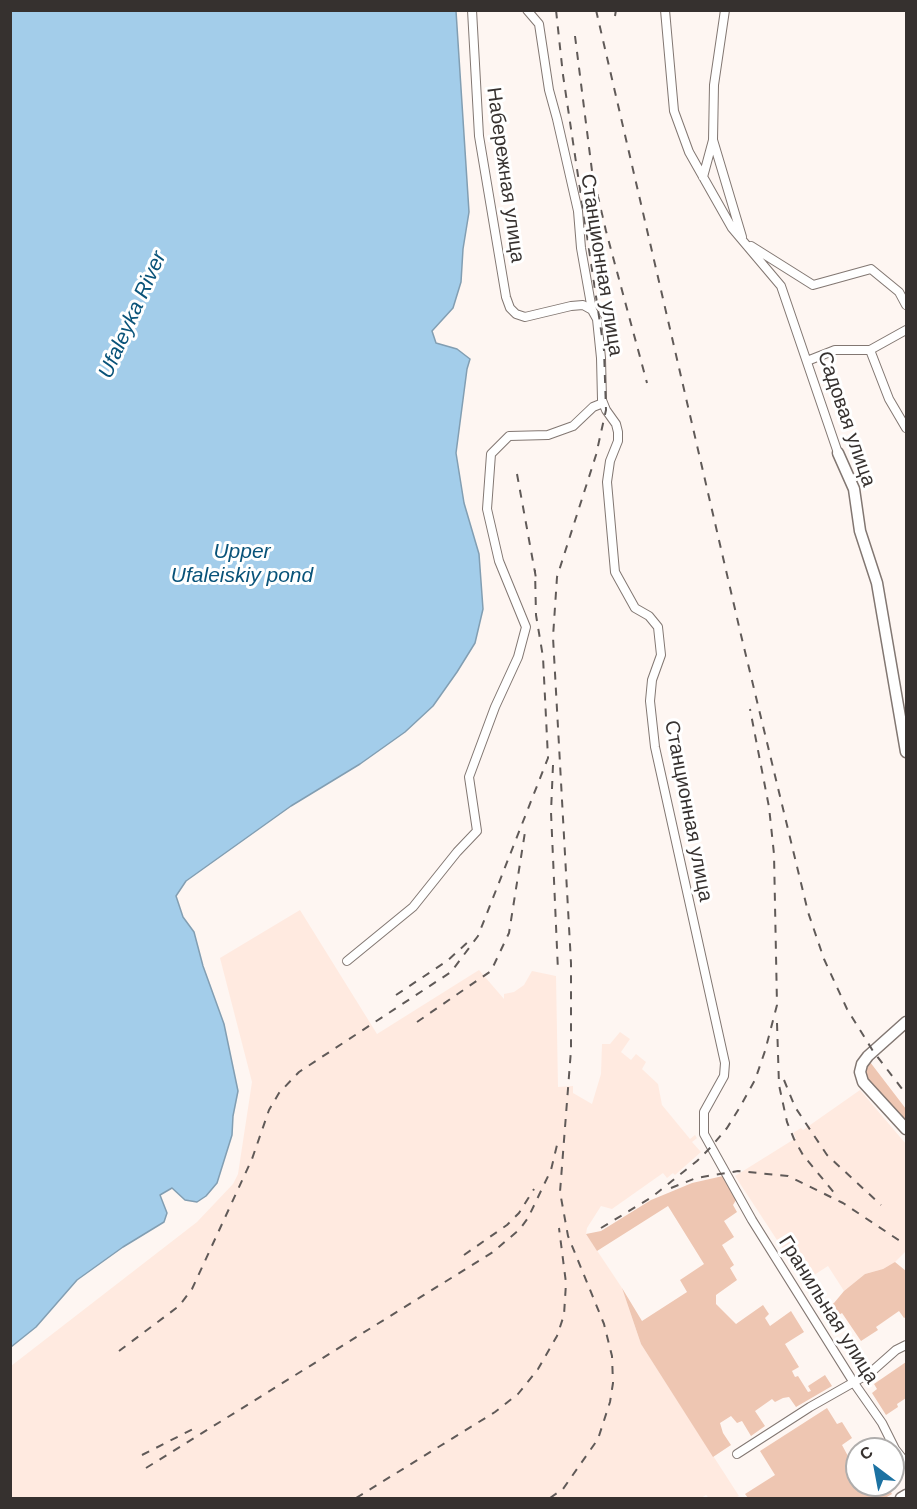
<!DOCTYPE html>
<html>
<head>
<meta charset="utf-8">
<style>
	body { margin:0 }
	#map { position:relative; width:917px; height:1509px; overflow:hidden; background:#fef6f2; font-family:Arial,sans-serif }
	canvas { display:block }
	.frame { position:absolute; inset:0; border:12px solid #36312f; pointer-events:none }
	.north { position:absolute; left:845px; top:1437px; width:60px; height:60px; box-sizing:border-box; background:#fff; border:2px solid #afadac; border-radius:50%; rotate:328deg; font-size:16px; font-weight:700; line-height:24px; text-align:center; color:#36312f }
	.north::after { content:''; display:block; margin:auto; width:21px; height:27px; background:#1c72a2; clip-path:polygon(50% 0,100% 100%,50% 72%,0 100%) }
</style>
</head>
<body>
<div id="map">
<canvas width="917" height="1509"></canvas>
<div class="frame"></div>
<div class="north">С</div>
</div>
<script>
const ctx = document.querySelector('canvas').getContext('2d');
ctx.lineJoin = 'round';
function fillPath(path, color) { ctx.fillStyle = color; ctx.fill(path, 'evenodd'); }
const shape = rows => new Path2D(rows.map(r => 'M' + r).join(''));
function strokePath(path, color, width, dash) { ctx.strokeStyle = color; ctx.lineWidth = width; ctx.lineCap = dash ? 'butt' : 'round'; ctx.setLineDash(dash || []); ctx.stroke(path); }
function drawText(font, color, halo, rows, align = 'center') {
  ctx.font = font + ' Arial,sans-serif'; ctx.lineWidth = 6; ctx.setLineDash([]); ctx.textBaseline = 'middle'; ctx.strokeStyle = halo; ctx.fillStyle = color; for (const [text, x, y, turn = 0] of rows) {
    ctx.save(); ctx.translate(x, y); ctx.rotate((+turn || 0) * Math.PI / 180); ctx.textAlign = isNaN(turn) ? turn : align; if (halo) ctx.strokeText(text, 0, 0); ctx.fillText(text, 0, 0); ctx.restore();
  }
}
const built = shape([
	[300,910,377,1034,479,970,504,999,504,994,514,992,524,985,532,971,556,976,558,1087,573,1086,573,1093,592,1104,601,1074,602,1044,610,1044,620,1032,630,1039,621,1052,631,1060,636,1054,646,1062,642,1069,658,1084,662,1105,690,1139,695,1135,697,1138,692,1142,701,1152,675,1175,673,1173,667,1178,663,1173,612,1209,601,1206,587,1228,586,1234,622,1288,641,1344,739,1496,735,1498,709,1498,706,1495,701,1498,11,1498,11,1366,197,1222,233,1184,238,1174,252,1082,220,958],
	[860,1090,906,1144,906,1251,894,1263,883,1269,865,1274,844,1291,828,1266,808,1279,802,1270,798,1272,735,1176,796,1138,793,1133,801,1128,803,1130]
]);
const green = shape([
	[870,1062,906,1109,906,1124,868,1083,865,1071],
	[723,1176,736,1200,733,1205,737,1212,724,1221,734,1237,722,1245,734,1265,730,1268,737,1280,716,1295,716,1304,736,1324,763,1305,769,1314,765,1318,770,1326,791,1311,804,1332,785,1344,799,1367,792,1371,795,1377,798,1376,808,1392,811,1391,808,1386,825,1375,832,1386,796,1407,789,1397,783,1398,775,1402,772,1399,755,1411,765,1426,751,1436,742,1421,737,1423,731,1416,720,1423,723,1433,731,1445,713,1457,641,1344,622,1288,642,1321,687,1292,680,1280,704,1264,668,1206,597,1251,586,1234,601,1231,651,1200,668,1193,692,1183],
	[895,1262,906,1271,906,1317,904,1318,899,1311,876,1327,878,1330,861,1341,842,1313,827,1322,820,1312,834,1303,844,1291,865,1274,883,1269],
	[906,1362,906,1398,897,1404,898,1407,886,1415,872,1393,877,1389,874,1384],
	[827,1408,837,1424,842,1422,852,1438,842,1445,849,1458,857,1453,857,1485,887,1485,892,1494,885,1498,748,1498,745,1494,775,1475,760,1451]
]);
const water = shape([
	[11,10,456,11,469,212,463,249,461,282,453,308,432,331,436,343,457,349,470,359,467,369,456,453,464,503,479,554,483,609,475,643,457,672,433,706,405,732,360,764,291,806,186,881,176,896,183,917,194,932,203,966,224,1024,238,1091,233,1116,232,1135,217,1183,206,1196,197,1202,185,1200,172,1188,160,1195,167,1213,164,1222,123,1247,77,1280,36,1327,11,1347,11,10]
]);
const minor = shape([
	[472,10,479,136,506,297,510,308,516,314,525,317,571,306,583,305,592,310],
	[527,10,539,24,549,90,557,119,578,211,581,248,592,310,597,319,601,358,602,400,606,410,616,424,618,432,618,441,610,461,607,482,615,572,635,608,649,616,658,627,661,655,652,680,650,701,655,747,725,1063,724,1076,704,1112,704,1134,752,1220,854,1383,882,1423,895,1449,906,1463],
	[665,10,674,111,689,152,732,228,781,286,838,453],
	[713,140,742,237],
	[703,177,713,140,714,85,725,10],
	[751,246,813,285,871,269,899,292,906,305],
	[906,330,870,350,889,399,906,428],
	[807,361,835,350,870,350],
	[347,961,413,907,457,852,477,831,469,777,495,707,518,657,526,627,499,561,487,509,491,454,509,436,548,435,573,426,593,407,603,403],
	[737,1454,810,1407,870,1373,896,1350,906,1345]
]);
const tertiary = shape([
	[838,453,854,489,860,531,877,583,906,752],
	[906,1022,868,1056,862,1064,860,1072,863,1082,906,1129],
	[901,1498,906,1495]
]);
const rail = shape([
	[596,10,741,635,808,912,824,959,847,1009,873,1051,906,1094],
	[615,16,616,10],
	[575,36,592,171,606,231,647,383],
	[517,474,536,578],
	[553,765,551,812,558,971],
	[396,995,447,961,468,942],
	[417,1022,491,971,509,933,525,832],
	[777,1023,779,1085,787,1122,794,1139,803,1155,836,1195],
	[784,1080,795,1107,827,1155,881,1205],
	[671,1188,696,1178,738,1171,788,1176,843,1203,906,1245],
	[601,1228,652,1197,697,1161,711,1147,727,1128,740,1107,755,1080,765,1051,777,1005,774,854,769,807,750,709],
	[464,1255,507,1225,519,1213,534,1189],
	[119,1351,179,1306,192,1289,252,1159,269,1110,279,1093,299,1072,451,972,478,936,548,758,543,657,536,615,535,570],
	[142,1455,195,1428],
	[146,1468,493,1252,520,1229,528,1218,551,1170,557,1145],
	[356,1498,495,1412,518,1394,538,1369,557,1336,564,1315,566,1283,559,1228],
	[550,1498,563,1489,598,1439,610,1402,613,1383,612,1356,604,1324,568,1236,560,1192,571,1050,571,963,553,637,557,577,596,455,606,410,604,350,563,75,556,10]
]);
const streetNames = [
	["Набережная улица",505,175,82],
	["Станционная улица",601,265,81],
	["Садовая улица",846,419,71],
	["Станционная улица",688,811,79],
	["Гранильная улица",828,1310,58]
];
const waterNames = [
	["Ufaleyka River",133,315,-66],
	["Upper",242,552],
	["Ufaleiskiy pond",242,576]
];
fillPath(built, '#ffeae0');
fillPath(green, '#eec6b2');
fillPath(water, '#a3cdea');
strokePath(water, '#829eb2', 1.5);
strokePath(minor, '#827772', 10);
strokePath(tertiary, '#827772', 13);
strokePath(minor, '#fff', 8);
strokePath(tertiary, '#fff', 10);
strokePath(rail, '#605a58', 2, [8, 8]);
drawText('20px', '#36312f', '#fff', streetNames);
drawText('italic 21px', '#095379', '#fff', waterNames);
</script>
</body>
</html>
